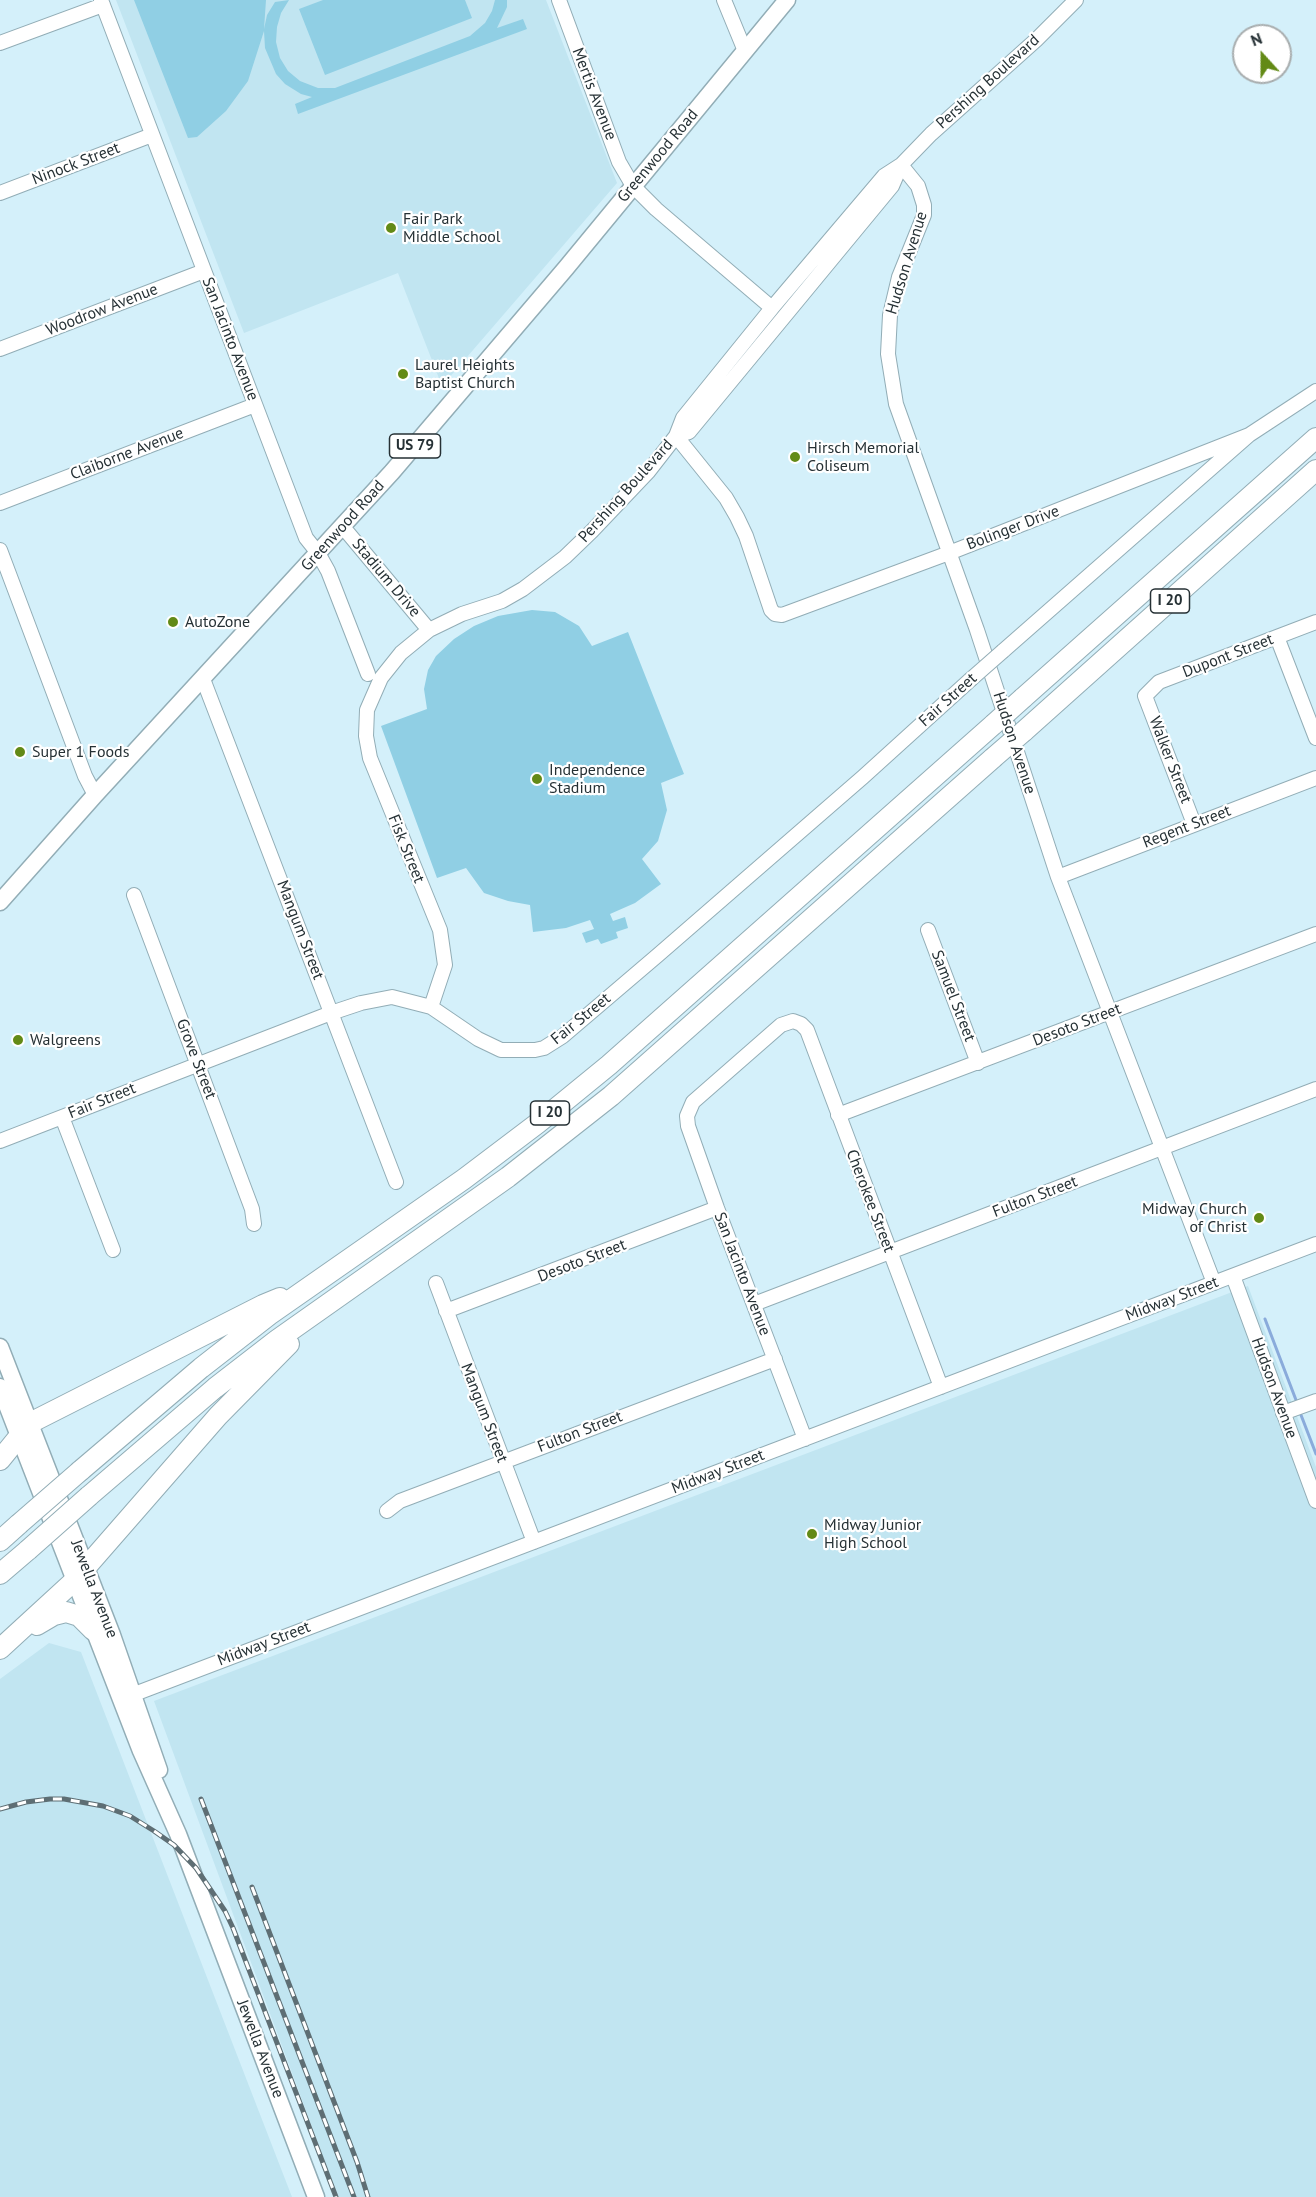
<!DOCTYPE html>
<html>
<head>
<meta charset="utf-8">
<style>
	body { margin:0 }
	#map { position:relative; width:1316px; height:2197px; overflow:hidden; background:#d4f0fa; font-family:"PT Sans",sans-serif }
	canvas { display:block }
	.north { position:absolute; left:1232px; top:24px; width:60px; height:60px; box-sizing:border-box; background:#fff; border:2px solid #a8adae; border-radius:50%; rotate:339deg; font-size:16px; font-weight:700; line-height:24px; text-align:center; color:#263135 }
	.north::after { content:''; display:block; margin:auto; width:21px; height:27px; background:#638a16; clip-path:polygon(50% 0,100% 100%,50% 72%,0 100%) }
</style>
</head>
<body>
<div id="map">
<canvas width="1316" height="2197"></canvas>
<div class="north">N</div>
</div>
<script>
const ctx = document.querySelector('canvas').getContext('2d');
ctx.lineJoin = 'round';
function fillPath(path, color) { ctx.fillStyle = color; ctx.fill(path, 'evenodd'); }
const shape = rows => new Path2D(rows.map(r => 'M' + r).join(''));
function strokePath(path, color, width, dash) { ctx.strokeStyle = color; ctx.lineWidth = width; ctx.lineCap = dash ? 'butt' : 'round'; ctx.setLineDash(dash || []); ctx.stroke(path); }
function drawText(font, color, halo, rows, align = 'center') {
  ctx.font = font + ' "PT Sans",sans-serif'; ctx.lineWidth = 4.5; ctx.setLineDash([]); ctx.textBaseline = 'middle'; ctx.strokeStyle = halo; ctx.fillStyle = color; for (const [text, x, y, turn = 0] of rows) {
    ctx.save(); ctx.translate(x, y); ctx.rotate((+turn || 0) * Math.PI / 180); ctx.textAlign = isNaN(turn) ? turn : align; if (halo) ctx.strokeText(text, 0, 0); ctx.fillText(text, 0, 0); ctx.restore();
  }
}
const built = shape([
	[116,0,546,0,617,183,442,386,398,273,244,333],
	[1248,1286,1316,1467,1316,2197,338,2197,154,1701],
	[49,1643,81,1652,292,2197,0,2197,0,1679]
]);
const green = shape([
	[134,0,266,0,264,29,267,15,275,2,289,0,281,13,277,27,276,42,280,58,288,71,300,81,318,88,335,88,470,36,485,23,492,11,495,0,507,0,507,7,497,28,523,19,527,29,298,114,295,104,312,97,301,94,285,84,276,74,265,48,264,31,248,81,226,111,197,137,188,138],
	[323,0,465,0,472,18,325,75,299,9],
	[532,610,555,612,579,626,592,646,628,632,684,774,661,783,667,810,658,841,642,859,661,884,635,903,610,914,613,921,625,917,628,928,616,932,618,938,601,944,598,939,586,943,582,933,594,929,590,920,566,928,533,932,530,905,508,901,484,893,466,868,437,878,381,726,427,709,424,689,428,670,436,656,454,639,474,626,498,616]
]);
const stream = shape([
	[1265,1319,1296,1400],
	[1301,1415,1316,1454]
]);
const minor = shape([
	[101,0,306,538,318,553,328,571,368,674],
	[559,0,619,162,633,186,656,209,772,308],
	[724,0,745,51],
	[0,43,103,5],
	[901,165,918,186,924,205,924,215,899,277,890,315,888,354,896,404,977,630,1058,877,1214,1283],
	[0,193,152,135],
	[0,349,204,271],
	[676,436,726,498,737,517,746,536,771,610,775,614,782,615,949,553,1249,435],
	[676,436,689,432,892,186,901,165],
	[0,503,255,405],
	[343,527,429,630],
	[0,550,85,776,95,795],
	[1277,637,1316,738],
	[1003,651,1249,435,1316,391],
	[203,679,396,1182],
	[1194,824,1145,696,1159,682,1316,622],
	[1058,877,1316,778],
	[134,895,252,1209,254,1224],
	[928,930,978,1063],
	[431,1007,445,965,440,930,370,758,366,736,367,710,381,678,401,653,429,630,462,614,502,601,523,589,565,557,592,531,648,472,676,436,683,418,772,308,884,176,901,165,931,134,1036,40,1076,0],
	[838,1115,1316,934],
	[62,1117,113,1250],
	[0,1141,331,1013,361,1003,392,997,431,1007,478,1039,501,1050,535,1050,544,1048,563,1036,658,955,863,777,970,680],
	[1233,1276,1316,1501],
	[436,1283,534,1542],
	[754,1304,1316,1089],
	[446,1311,717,1208],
	[1283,1413,1316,1401],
	[805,1439,717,1208,688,1126,687,1116,693,1102,781,1025,793,1021,801,1024,807,1030,941,1387],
	[387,1511,400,1501,775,1359],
	[124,1698,1316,1244]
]);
const major = shape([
	[0,902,95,795,392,472,566,268,787,0],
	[0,1347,112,1635,159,1770],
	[0,1387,141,1751,178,1834,316,2197]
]);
const highway = shape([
	[1023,698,1316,438],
	[1023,732,1316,470],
	[0,1460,30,1423,263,1305,280,1298],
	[80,1471,201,1368,269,1315,464,1179,538,1123,609,1065,994,724],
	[89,1496,215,1388,277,1340,508,1177,611,1096,993,758],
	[0,1541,19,1524],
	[0,1574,28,1550],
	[37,1625,54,1615,66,1612,79,1616,93,1630],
	[0,1649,74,1581,218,1416,289,1344]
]);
const rail = shape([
	[201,1799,354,2197],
	[0,1809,26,1802,50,1799,64,1799,103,1806,130,1816,154,1831,174,1845,196,1868,225,1911,233,1928,336,2197],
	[252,1887,357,2162,368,2197]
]);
const minorBridge = shape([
	[970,680,1003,651]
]);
const highwayBridge = shape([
	[994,724,1023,698],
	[993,758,1023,732],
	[19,1524,80,1471],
	[28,1550,89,1496]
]);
const markers = [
	[391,228,6,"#638a16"],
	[403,374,6,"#638a16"],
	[795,457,6,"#638a16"],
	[173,622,6,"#638a16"],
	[20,752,6,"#638a16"],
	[537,779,6,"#638a16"],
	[18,1040,6,"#638a16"],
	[1259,1218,6,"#638a16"],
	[812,1534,6,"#638a16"]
];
const shields = [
	[415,446,51],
	[1170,601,39],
	[550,1113,39]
];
const shieldNames = [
	["US 79",415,446],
	["I 20",1170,601],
	["I 20",550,1113]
];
const streetNames = [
	["Pershing Boulevard",988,82,-42],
	["Mertis Avenue",594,94,69],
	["Greenwood Road",658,156,-50],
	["Ninock Street",76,164,-21],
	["Hudson Avenue",907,263,-73],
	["Woodrow Avenue",102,310,-21],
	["San Jacinto Avenue",230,339,69],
	["Claiborne Avenue",127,454,-21],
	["Pershing Boulevard",626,491,-48],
	["Greenwood Road",343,526,-48],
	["Bolinger Drive",1013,528,-21],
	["Stadium Drive",386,578,50],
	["Dupont Street",1228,656,-21],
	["Fair Street",948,700,-42],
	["Hudson Avenue",1014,743,72],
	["Walker Street",1170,760,69],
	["Regent Street",1187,827,-21],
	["Fisk Street",406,849,68],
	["Mangum Street",300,930,69],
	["Samuel Street",953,996,69],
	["Fair Street",581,1019,-39],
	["Desoto Street",1077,1025,-21],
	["Grove Street",196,1059,69],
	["Fair Street",102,1101,-22],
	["Fulton Street",1035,1197,-21],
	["Cherokee Street",870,1201,69],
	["Desoto Street",582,1261,-21],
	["San Jacinto Avenue",742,1274,69],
	["Midway Street",1172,1299,-21],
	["Hudson Avenue",1274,1388,70],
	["Mangum Street",484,1413,69],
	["Fulton Street",580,1432,-21],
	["Midway Street",718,1472,-21],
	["Jewella Avenue",94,1589,69],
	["Midway Street",264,1644,-21],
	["Jewella Avenue",260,2049,69]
];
const poiNames = [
	["Fair Park",403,219],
	["Middle School",403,237],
	["Laurel Heights",415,365],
	["Baptist Church",415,383],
	["Hirsch Memorial",807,448],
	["Coliseum",807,466],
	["AutoZone",185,622],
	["Super 1 Foods",32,752],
	["Independence",549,770],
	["Stadium",549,788],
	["Walgreens",30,1040],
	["Midway Church",1247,1209,"right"],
	["of Christ",1247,1227,"right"],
	["Midway Junior",824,1525],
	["High School",824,1543]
];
fillPath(built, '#c1e5f1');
fillPath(green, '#90cfe4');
strokePath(stream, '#8aabdb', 3);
strokePath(minor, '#92adb6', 16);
strokePath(major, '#92adb6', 19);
strokePath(highway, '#92adb6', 22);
strokePath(minor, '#fff', 14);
strokePath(major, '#fff', 16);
strokePath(highway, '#fff', 20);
strokePath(rail, '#5e6e74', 5);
strokePath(rail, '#fff', 3, [9]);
strokePath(minorBridge, '#92adb6', 16, []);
strokePath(highwayBridge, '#92adb6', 22, []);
strokePath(minorBridge, '#fff', 14);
strokePath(highwayBridge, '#fff', 20);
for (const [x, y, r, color] of markers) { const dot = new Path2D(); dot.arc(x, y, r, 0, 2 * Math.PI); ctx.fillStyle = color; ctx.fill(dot); strokePath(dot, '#fff', 2); }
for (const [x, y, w] of shields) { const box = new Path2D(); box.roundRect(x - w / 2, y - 12, w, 24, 4.5); ctx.fillStyle = '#fff'; ctx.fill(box); strokePath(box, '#263135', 1.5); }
drawText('bold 15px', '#263135', null, shieldNames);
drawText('16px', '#263135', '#fff', streetNames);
drawText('16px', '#263135', '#fff', poiNames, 'left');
</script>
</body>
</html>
